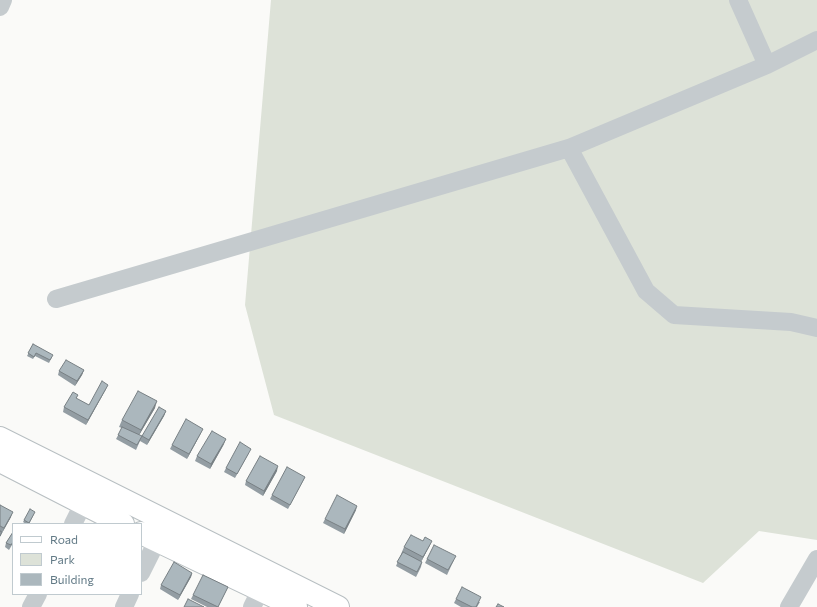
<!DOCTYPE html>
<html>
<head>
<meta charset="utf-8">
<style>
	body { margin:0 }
	#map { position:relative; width:817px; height:607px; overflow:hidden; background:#fafaf8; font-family:Commissioner,sans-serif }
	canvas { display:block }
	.legend { position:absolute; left:12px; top:523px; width:130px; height:72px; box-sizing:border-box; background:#fff; border:1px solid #c0cacf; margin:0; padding:5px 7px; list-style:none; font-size:12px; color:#627a86 }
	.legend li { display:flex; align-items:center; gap:8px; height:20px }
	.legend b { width:20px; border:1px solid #c0cacf }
</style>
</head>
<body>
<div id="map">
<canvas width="817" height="607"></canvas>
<ul class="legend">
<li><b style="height:5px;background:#fff"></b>Road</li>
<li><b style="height:11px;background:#dde2d8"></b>Park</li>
<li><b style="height:11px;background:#abb7bd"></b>Building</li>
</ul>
</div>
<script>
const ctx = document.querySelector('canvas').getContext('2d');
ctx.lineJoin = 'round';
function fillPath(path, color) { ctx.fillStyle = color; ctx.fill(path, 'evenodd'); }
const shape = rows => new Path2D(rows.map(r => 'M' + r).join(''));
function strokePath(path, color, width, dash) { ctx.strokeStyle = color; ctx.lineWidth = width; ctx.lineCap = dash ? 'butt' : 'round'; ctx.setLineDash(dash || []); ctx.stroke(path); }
const green = shape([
	[271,0,817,0,817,540,759,531,703,583,274,415,245,305]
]);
const minor = shape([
	[738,0,767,65],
	[0,7,3,0],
	[569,148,646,291,674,315,791,322,817,328],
	[56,299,569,148,767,65,817,40],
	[73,524,83,504],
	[141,573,157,541],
	[31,607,38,594],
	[124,607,130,594],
	[252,607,261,589],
	[789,607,817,559]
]);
const major = shape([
	[0,438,338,607],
	[0,461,123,524],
	[141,533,296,607]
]);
const wall = shape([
	[33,344,52,357,49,363,35,356,33,359,27,356],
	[84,370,82,375,75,386,58,375,59,371],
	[106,389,86,425,63,412,64,407,78,395,76,399,89,405],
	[155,408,139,435,142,436,166,411,164,416,147,445,140,441,136,450,116,439,122,428,119,427,122,420],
	[201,433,187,459,170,449,172,445],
	[224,444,210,469,195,461,197,456],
	[249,453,235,478,224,472,226,468],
	[277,471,263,496,245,485,246,481],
	[305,477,303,481,288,509,270,499,272,495],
	[0,505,11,517,2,533,0,537],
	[356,510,344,534,323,523,325,519],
	[34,514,29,524,26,524,23,522,24,520],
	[13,532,13,545,12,545,9,550,5,547,6,543],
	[430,545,421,562,422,562,421,567,416,577,396,566,404,547],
	[427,559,454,560,447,575,425,563],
	[192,573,191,577,178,600,160,589,161,585],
	[228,587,218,607,207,607,191,599,193,595],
	[456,599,480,602,477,607,461,607,454,603]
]);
const shadedWall = shape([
	[84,370,82,375,75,386,77,381],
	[108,385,106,389,86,425,88,420],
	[157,401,155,408,138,437,141,430],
	[166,411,164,416,147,445,149,440],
	[203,429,201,433,187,459,189,454],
	[226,439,224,444,210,469,211,464],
	[278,466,277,471,263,496,264,491],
	[357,506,356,510,344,534,345,529],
	[13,512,11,517,2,533,4,528],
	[432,541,430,545,421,562,423,557],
	[192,573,191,577,178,600,180,595]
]);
const building = shape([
	[33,344,53,355,50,360,36,353,34,357,28,353,33,344],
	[66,360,84,370,77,381,59,371,66,360],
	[102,381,108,385,88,420,64,407,73,392,78,395,76,398,89,405,102,381],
	[138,391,157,401,141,430,122,420,138,391],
	[159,407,166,411,149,440,142,436,159,407],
	[186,419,203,429,189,454,172,445,186,419],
	[122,427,142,436,137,445,118,435,122,427],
	[212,431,226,439,211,464,197,456,212,431],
	[240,442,251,449,237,474,226,468,240,442],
	[260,456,278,466,264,491,246,481,260,456],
	[287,467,305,477,290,505,272,495,287,467],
	[337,495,357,506,345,529,325,519,337,495],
	[0,505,13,512,4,528,0,526,0,505],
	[30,509,35,512,29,523,24,520,30,509],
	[0,531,2,532,0,536,0,531],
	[13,532,13,542,11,545,6,543,13,532],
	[411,535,423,541,425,537,432,541,423,557,404,547,411,535],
	[434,545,456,556,448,570,427,559,434,545],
	[403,552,422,562,417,572,397,562,403,552],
	[174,562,192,573,180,595,161,585,174,562],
	[203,575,228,587,218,607,193,595,203,575],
	[462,587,481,597,476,607,472,607,456,599,462,587],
	[188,599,204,607,184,607,188,599],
	[498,604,504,607,496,607,498,604]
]);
fillPath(green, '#dde2d8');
strokePath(major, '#b8bfc2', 24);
strokePath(minor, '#c5cbce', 18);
strokePath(major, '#fff', 22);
fillPath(wall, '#939da3');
fillPath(shadedWall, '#788084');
fillPath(building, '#abb7bd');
strokePath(building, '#788084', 1);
</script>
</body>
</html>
